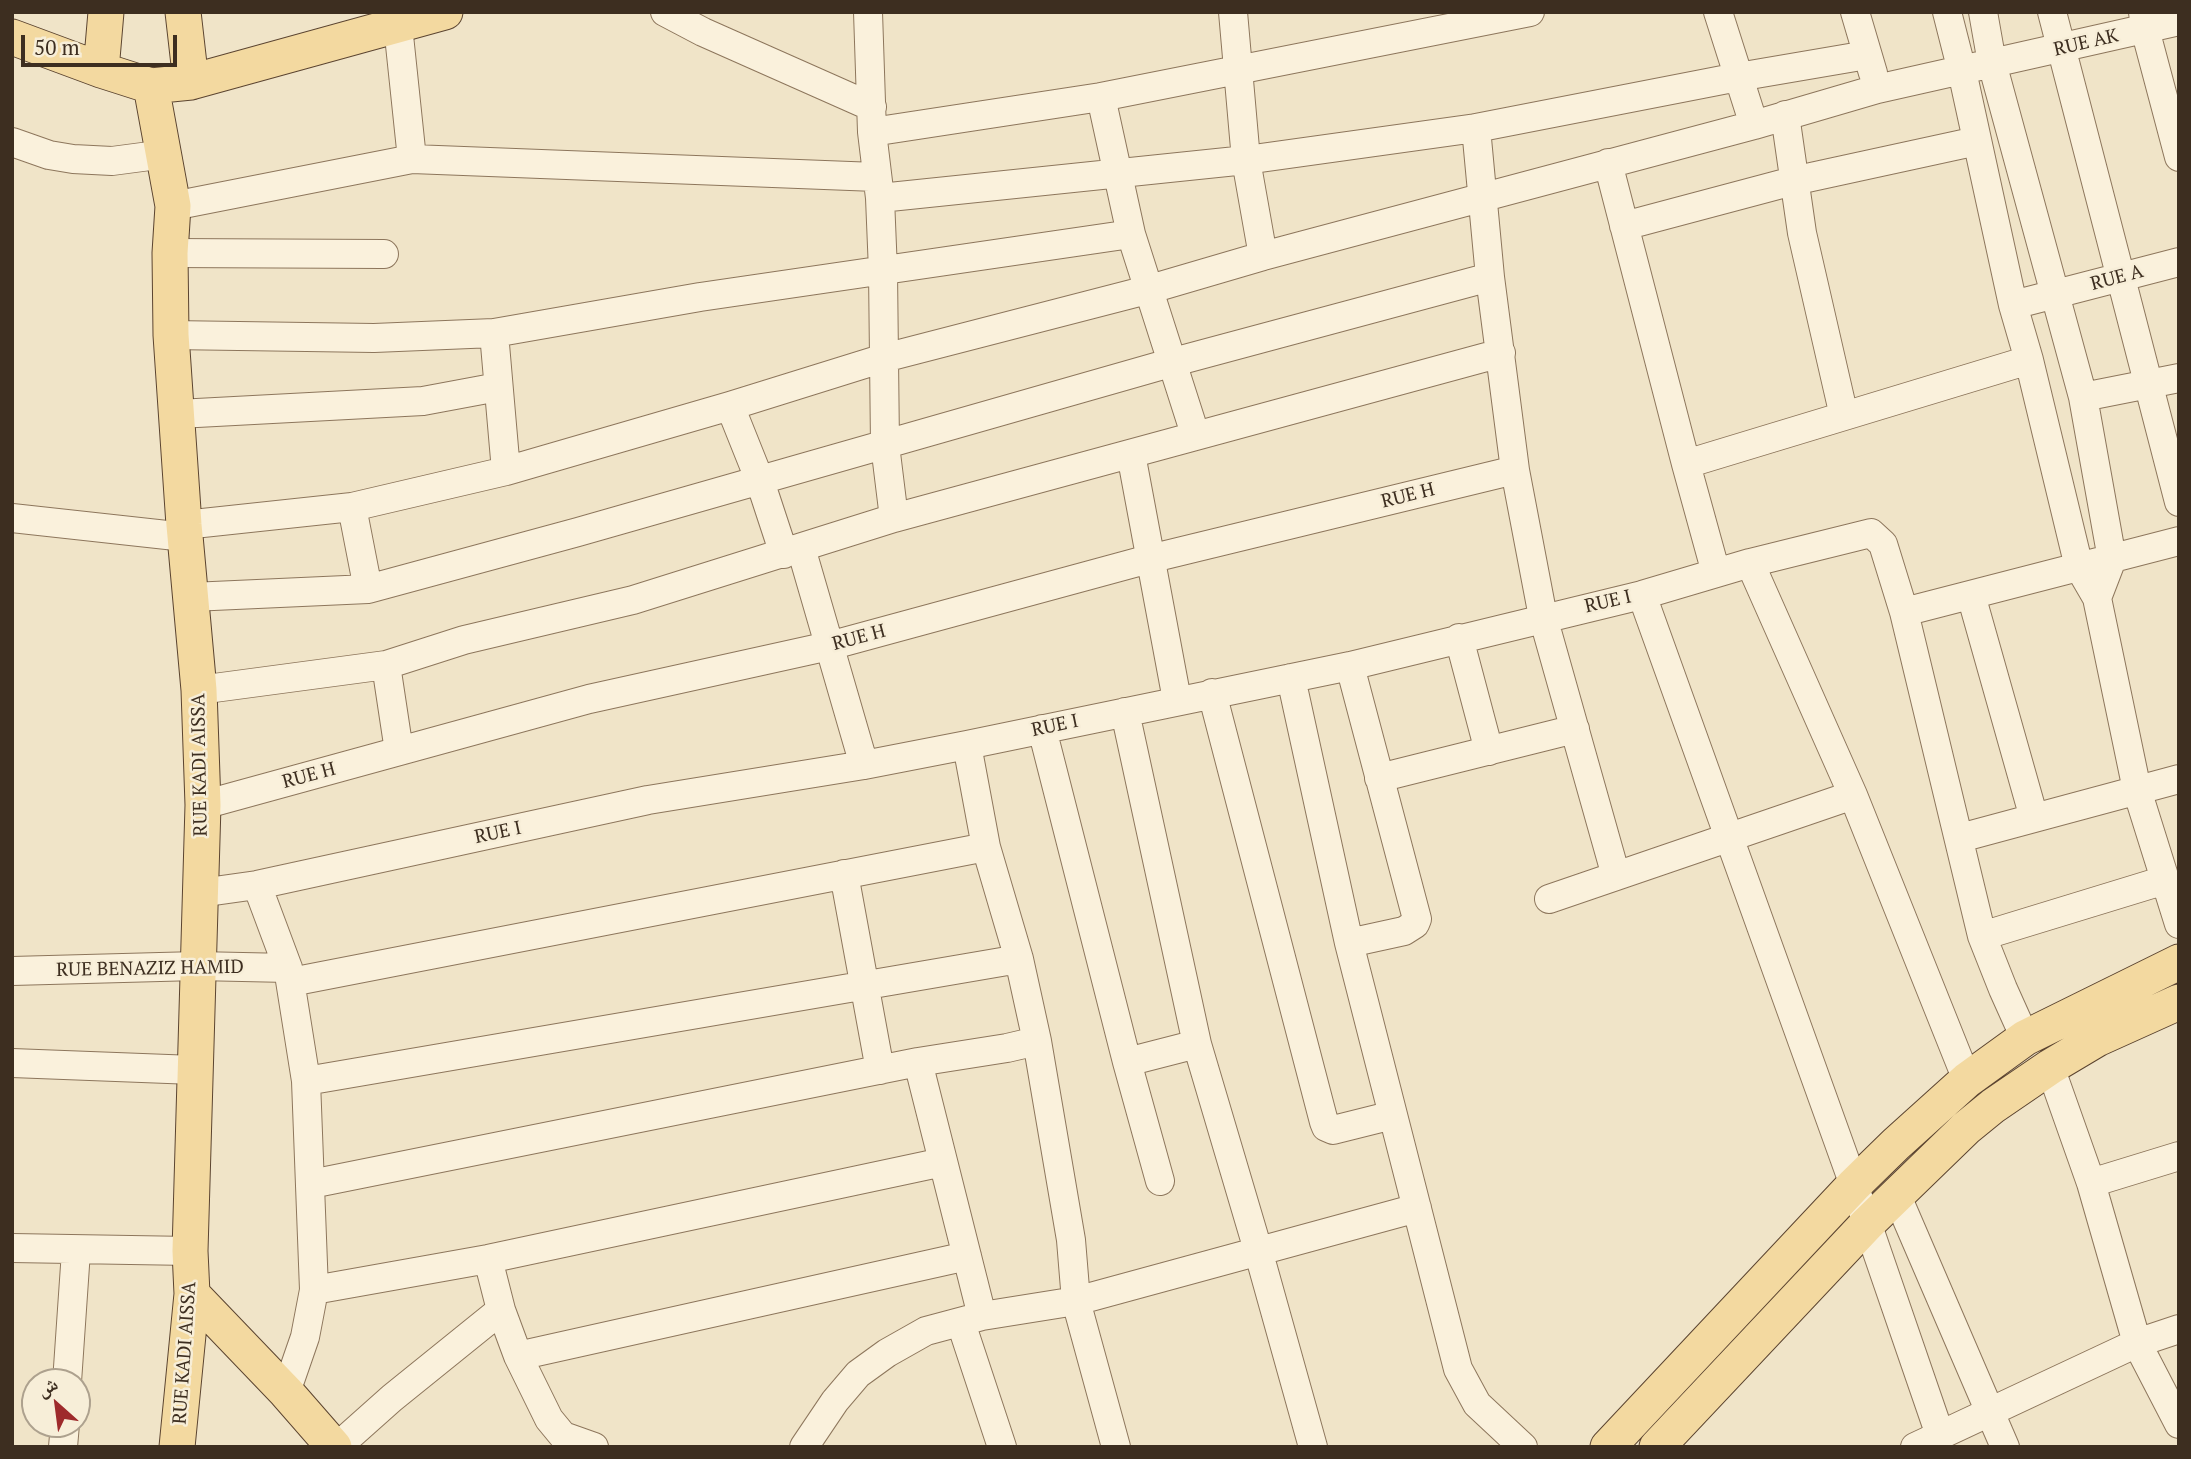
<!DOCTYPE html>
<html>
<head>
<meta charset="utf-8">
<style>
	body { margin:0 }
	#map { position:relative; width:2191px; height:1459px; overflow:hidden; background:#f0e4c8; font-family:"PT Serif","Noto Naskh Arabic",serif }
	canvas { display:block }
	.frame { position:absolute; inset:0; border:14px solid #3d2e20; pointer-events:none }
	.north { position:absolute; left:21px; top:1368px; width:70px; height:70px; box-sizing:border-box; background:#f7eed8; border:2px solid #ada18e; border-radius:50%; rotate:332deg; font-size:19px; font-weight:700; line-height:28px; text-align:center; color:#3d2e20 }
	.north::after { content:''; display:block; margin:auto; width:24px; height:32px; background:#9e2a2b; clip-path:polygon(50% 0,100% 100%,50% 72%,0 100%) }
	.scale { position:absolute; left:21px; top:35px; width:156px; height:32px; box-sizing:border-box; border:4px solid #3d2e20; border-top:0; padding-left:9px; font-size:21px; line-height:24px; white-space:nowrap; color:#3d2e20; -webkit-text-stroke:5px #f7eed8; paint-order:stroke }
</style>
</head>
<body>
<div id="map">
<canvas width="2191" height="1459"></canvas>
<div class="frame"></div>
<div class="north">ش</div>
<div class="scale">50 m</div>
</div>
<script>
const ctx = document.querySelector('canvas').getContext('2d');
ctx.lineJoin = 'round';
const shape = rows => new Path2D(rows.map(r => 'M' + r).join(''));
function strokePath(path, color, width, dash) { ctx.strokeStyle = color; ctx.lineWidth = width; ctx.lineCap = dash ? 'butt' : 'round'; ctx.setLineDash(dash || []); ctx.stroke(path); }
function drawText(font, color, halo, rows, align = 'center') {
  ctx.font = font + ' "PT Serif",serif'; ctx.lineWidth = 5; ctx.setLineDash([]); ctx.textBaseline = 'middle'; ctx.strokeStyle = halo; ctx.fillStyle = color; for (const [text, x, y, turn = 0] of rows) {
    ctx.save(); ctx.translate(x, y); ctx.rotate((+turn || 0) * Math.PI / 180); ctx.textAlign = isNaN(turn) ? turn : align; if (halo) ctx.strokeText(text, 0, 0); ctx.fillText(text, 0, 0); ctx.restore();
  }
}
const minor = shape([
	[665,12,703,32,872,107],
	[868,12,872,132,880,198,883,271,885,445,894,518],
	[1233,12,1246,160,1263,256],
	[1718,12,1754,125],
	[1855,12,1873,73],
	[1947,12,1962,71,2013,305,2029,360,2079,567,2097,598,2137,790,2179,924],
	[1983,12,1992,63,2083,397,2112,559,2097,598],
	[2052,12,2179,502],
	[2143,12,2145,29,2179,157],
	[398,26,412,159],
	[1101,97,1131,234,1195,434],
	[1785,115,1802,233,1844,416],
	[1476,128,1490,277,1515,470,1543,617,1616,876],
	[872,132,1101,97,1530,12],
	[12,142,49,155,73,159,112,161,165,154],
	[1608,163,1686,464],
	[880,198,1246,160,1476,128,1738,77,1867,55],
	[173,206,412,159,876,177],
	[1624,226,1793,181,1977,141],
	[170,253,384,254],
	[2013,305,2179,262],
	[494,333,506,471],
	[171,335,374,338,494,333,700,297,1131,234],
	[2083,397,2179,378],
	[730,406,760,481,784,554],
	[178,414,423,401,498,387],
	[1131,454,1177,700],
	[352,507,368,589],
	[12,518,185,537],
	[184,525,352,507,506,471,730,406,884,358,1147,290,1263,256,1754,125,1877,89,2179,21],
	[801,548,864,765],
	[1750,563,1853,795,1967,1080],
	[1716,573,1686,464,2029,360],
	[1642,595,1854,1185,1940,1435],
	[1971,595,2034,818],
	[191,597,368,589,578,532,1170,363,1490,277],
	[1904,612,2179,541],
	[1459,638,1489,751],
	[386,665,399,751],
	[1291,678,1349,943,1458,1369,1477,1404,1523,1447],
	[199,690,386,665,464,640,633,600,894,518,1501,353],
	[1212,693,1324,1122,1326,1127,1333,1130,1393,1115],
	[1125,712,1197,1044,1258,1250,1313,1447],
	[1042,729,1127,1062,1160,1181],
	[967,745,986,847,1019,959,1037,1041,1071,1240,1076,1301,1116,1447],
	[1379,778,1575,729],
	[203,805,589,699,829,646,1149,559,1515,470],
	[1960,838,2179,779],
	[844,874,880,1070],
	[257,885,288,968,306,1081,314,1290,305,1337,286,1392],
	[200,893,257,885,648,800,864,765,967,745,1350,666,1642,595,1750,563,1871,533,1883,544,1904,612,1982,936,2003,989,2025,1038],
	[1549,899,1853,795],
	[1982,936,2165,880],
	[1349,943,1404,931,1415,924,1417,919,1350,666],
	[12,971,197,966,288,968],
	[291,982,986,847],
	[918,1062,982,1316],
	[1127,1062,1197,1044],
	[12,1063,194,1070],
	[2050,1067,2091,1183,2137,1343,2179,1424],
	[306,1081,1019,959],
	[2091,1183,2179,1156],
	[311,1184,918,1062,1007,1048,1037,1041],
	[1896,1194,2005,1447],
	[12,1248,190,1251],
	[488,1259,501,1310,518,1356,549,1419,563,1436,594,1447],
	[314,1290,488,1259,943,1162],
	[961,1323,1002,1447],
	[518,1356,967,1256],
	[67,1382,76,1251],
	[63,1447,65,1424],
	[337,1447,392,1398,501,1310],
	[804,1447,835,1401,858,1374,887,1353,926,1331,982,1316,1076,1301,1417,1208],
	[1915,1447,2137,1343,2179,1329]
]);
const major = shape([
	[183,12,191,82],
	[12,37,101,70,151,86,191,82,445,12],
	[101,70,106,12],
	[151,86,173,206,170,253,171,335,184,525,199,690,203,805,190,1251,192,1294,177,1447],
	[192,1294,286,1392,334,1447],
	[1608,1447,1854,1185,1896,1144,1967,1080,2025,1038,2179,962],
	[1657,1447,1867,1224,1966,1128,1993,1106,2050,1067,2097,1039,2179,1002]
]);
const streetNames = [
	["RUE AK",2086,43,-13],
	["RUE A",2117,278,-15],
	["RUE H",1408,496,-14],
	["RUE I",1608,602,-13],
	["RUE H",859,638,-15],
	["RUE I",1055,726,-12],
	["RUE KADI AISSA",200,765,-91],
	["RUE H",309,776,-15],
	["RUE I",498,833,-12],
	["RUE BENAZIZ HAMID",150,969,-1],
	["RUE KADI AISSA",185,1353,-86]
];
strokePath(minor, '#8d765c', 30);
strokePath(major, '#5b4430', 37);
strokePath(minor, '#faf1dc', 28);
strokePath(major, '#f3d9a0', 35);
drawText('19px', '#3d2e20', '#f7eed8', streetNames);
</script>
</body>
</html>
